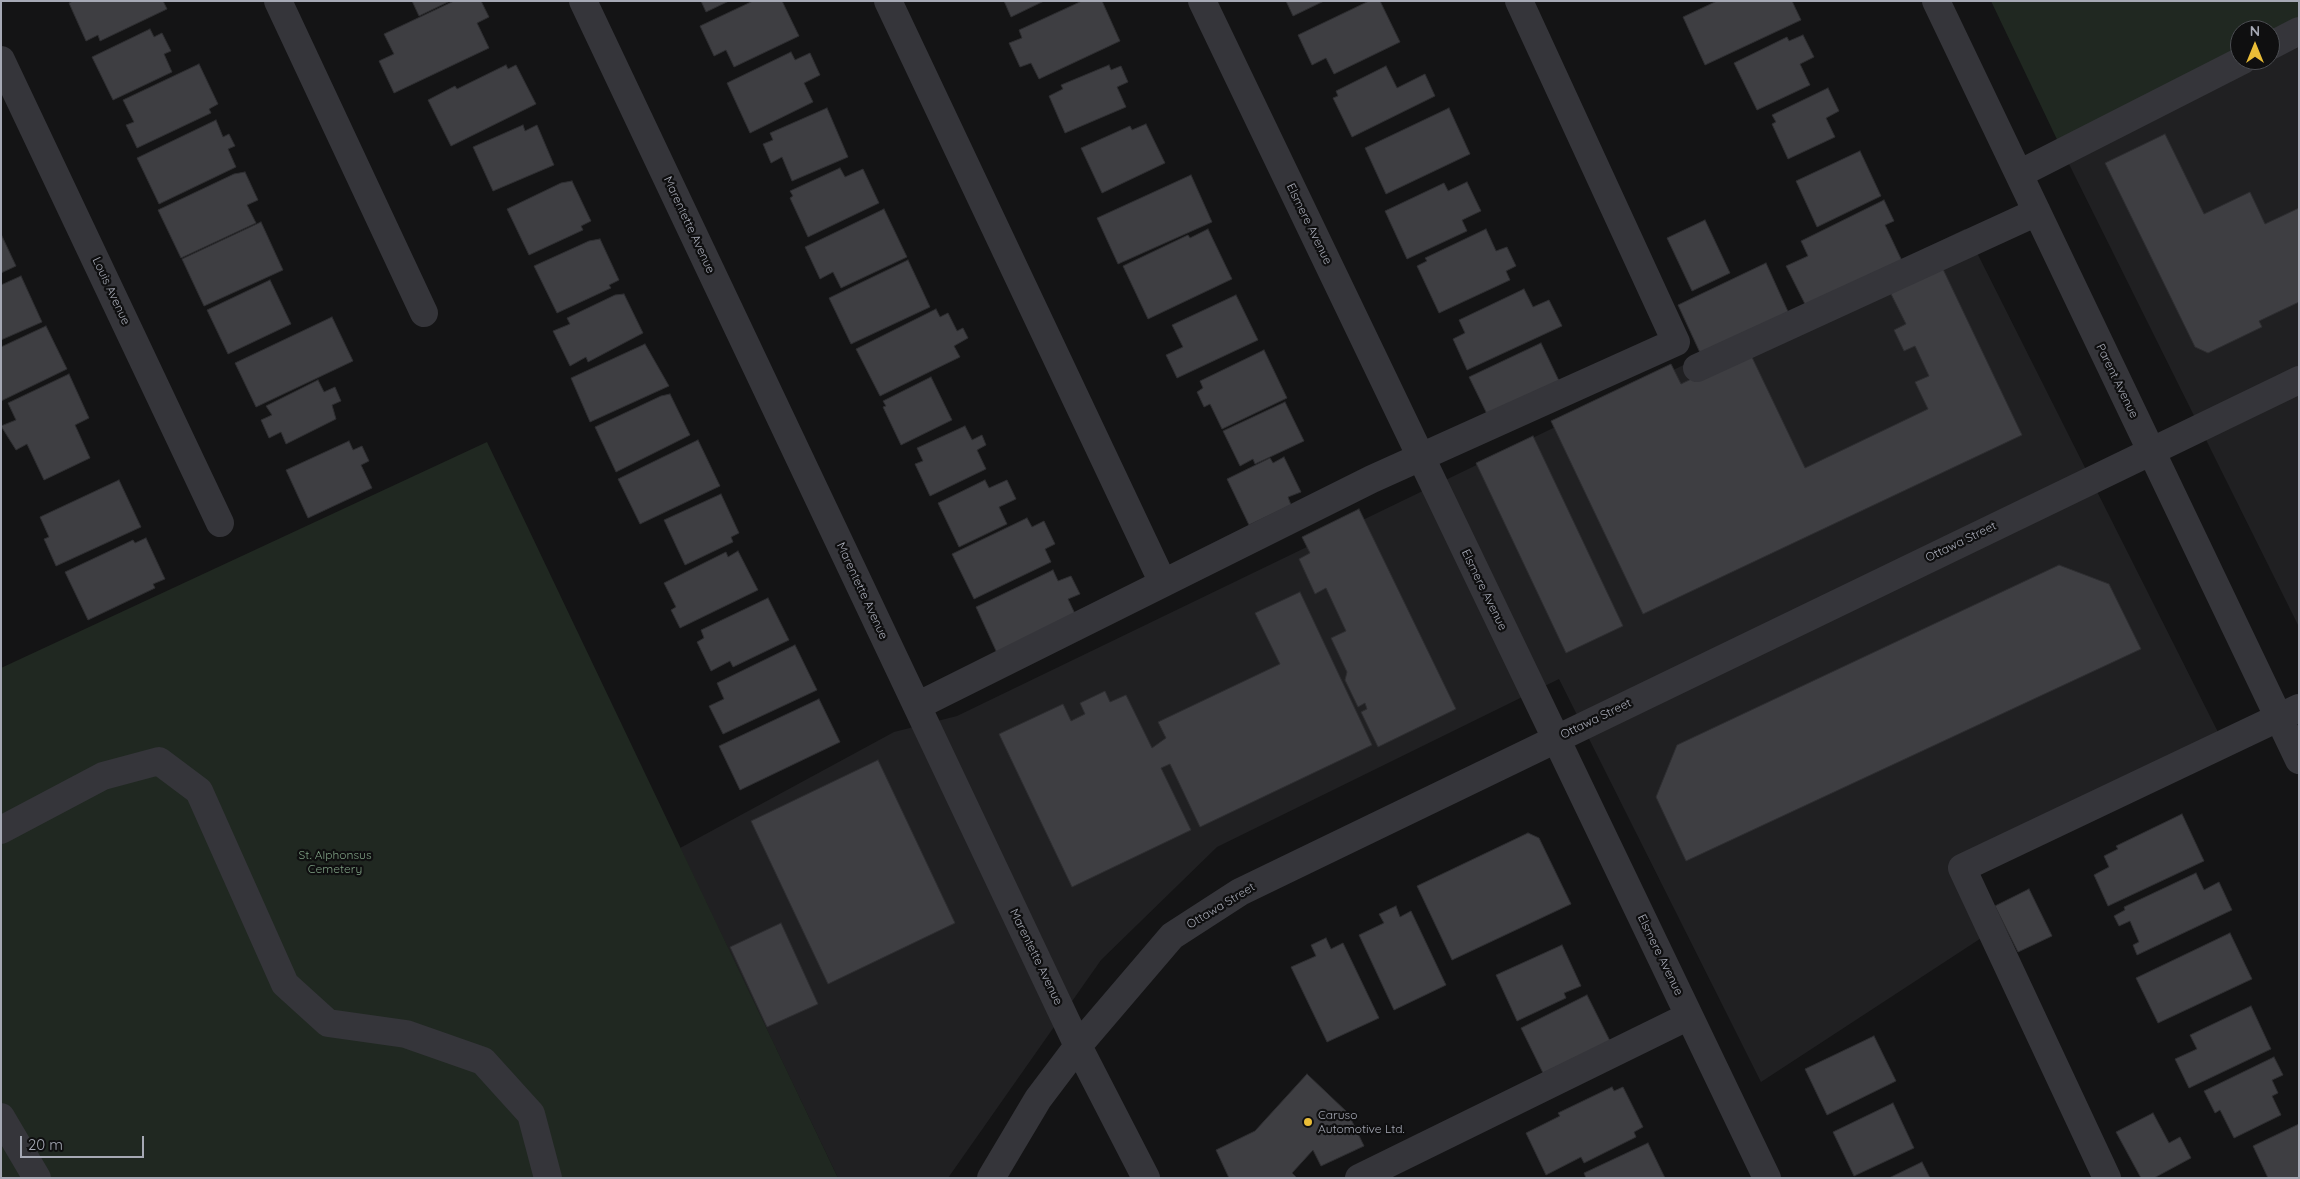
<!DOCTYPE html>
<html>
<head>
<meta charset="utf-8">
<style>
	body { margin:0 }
	#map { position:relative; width:2300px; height:1179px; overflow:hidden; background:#141415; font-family:Quicksand,sans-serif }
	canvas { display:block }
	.frame { position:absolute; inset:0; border:2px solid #a6a9b5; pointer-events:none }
	.north { position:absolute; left:2230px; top:20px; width:50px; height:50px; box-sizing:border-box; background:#0f0f10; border:1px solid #4b4d52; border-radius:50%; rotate:0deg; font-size:14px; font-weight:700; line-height:20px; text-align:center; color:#a6a9b5 }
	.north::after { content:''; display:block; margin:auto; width:18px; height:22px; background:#eabd37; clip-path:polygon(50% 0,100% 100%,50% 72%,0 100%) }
	.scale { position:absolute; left:20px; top:1136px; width:124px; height:22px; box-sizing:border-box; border:2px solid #a6a9b5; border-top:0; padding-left:6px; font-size:15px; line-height:18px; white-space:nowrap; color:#a6a9b5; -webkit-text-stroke:4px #0f0f10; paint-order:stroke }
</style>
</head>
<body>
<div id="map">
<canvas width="2300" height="1179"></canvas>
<div class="frame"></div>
<div class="north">N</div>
<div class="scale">20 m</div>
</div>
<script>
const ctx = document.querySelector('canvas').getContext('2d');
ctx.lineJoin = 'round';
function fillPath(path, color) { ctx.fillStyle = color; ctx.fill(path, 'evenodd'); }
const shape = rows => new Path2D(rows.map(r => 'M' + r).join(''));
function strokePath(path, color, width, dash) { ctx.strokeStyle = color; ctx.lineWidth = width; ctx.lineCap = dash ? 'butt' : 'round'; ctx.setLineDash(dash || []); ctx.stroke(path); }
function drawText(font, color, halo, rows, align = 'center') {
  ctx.font = font + ' Quicksand,sans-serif'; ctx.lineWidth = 4.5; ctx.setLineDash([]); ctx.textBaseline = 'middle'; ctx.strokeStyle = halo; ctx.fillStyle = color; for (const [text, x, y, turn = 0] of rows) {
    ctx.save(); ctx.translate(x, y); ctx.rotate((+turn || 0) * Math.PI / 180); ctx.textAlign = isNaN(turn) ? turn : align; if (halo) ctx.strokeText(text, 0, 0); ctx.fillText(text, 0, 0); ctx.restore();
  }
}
const built = shape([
	[2299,31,2299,627,2063,152,2242,60,2270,60,2270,46],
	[1965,229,2227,750,1962,868,1992,931,1761,1082,1559,679,1217,847,1101,960,948,1178,838,1178,680,848,894,732,957,716]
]);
const green = shape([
	[1991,1,2299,1,2299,31,2270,46,2270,30,2240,30,2240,60,2063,152],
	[487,442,838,1178,1,1178,1,668]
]);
const building = shape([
	[73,1,163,1,167,9,100,41,98,35,86,41,69,3,73,1],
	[412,1,450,1,419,16,412,1],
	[454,1,481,1,489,17,477,23,489,48,394,93,379,61,394,54,384,34,454,1],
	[701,1,729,1,706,12,701,1],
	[753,1,782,1,799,36,734,67,726,50,714,56,700,26,753,1],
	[1004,1,1044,1,1011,17,1004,1],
	[1082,1,1102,1,1120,41,1039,79,1031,63,1020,67,1009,43,1022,38,1019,30,1082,1],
	[1286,1,1324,1,1293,16,1286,1],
	[1369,1,1380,1,1400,42,1334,74,1326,58,1312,65,1298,35,1369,1],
	[1792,1,1801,20,1705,65,1683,17,1717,1,1792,1],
	[150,29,154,37,162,33,171,51,164,54,172,72,113,100,92,57,150,29],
	[1803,35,1814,57,1800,64,1810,85,1757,110,1734,63,1787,37,1789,41,1803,35],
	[791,52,795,60,810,53,820,75,804,83,813,102,750,133,727,83,791,52],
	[199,64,218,104,209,109,211,113,137,148,126,125,134,122,123,100,199,64],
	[506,65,508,69,516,65,536,104,451,146,428,100,455,86,457,89,506,65],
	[1109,65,1111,70,1121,66,1128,82,1117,87,1126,107,1065,133,1049,96,1063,89,1061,85,1109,65],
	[1386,66,1397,88,1425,74,1435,96,1352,137,1333,98,1338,96,1336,91,1386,66],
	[1828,88,1839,111,1826,118,1835,137,1788,159,1772,124,1776,122,1772,115,1828,88],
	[827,108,848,157,792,181,782,157,771,163,763,144,773,140,770,133,827,108],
	[1449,108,1470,154,1386,194,1365,148,1449,108],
	[216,120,223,137,229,134,235,146,228,149,236,167,159,204,137,158,216,120],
	[1146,124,1165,163,1102,193,1081,148,1130,126,1132,130,1146,124],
	[523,125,525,131,537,125,554,165,493,191,473,147,523,125],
	[2165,134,2204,214,2250,192,2265,224,2299,208,2299,302,2259,321,2262,327,2208,353,2195,347,2105,163,2165,134],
	[1860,151,1881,196,1817,227,1796,181,1860,151],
	[840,168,845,177,863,169,879,203,808,237,790,198,793,196,790,191,840,168],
	[245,172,258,200,247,205,256,223,181,258,158,210,234,174,245,172],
	[1191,175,1212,222,1118,264,1097,218,1191,175],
	[572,181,591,221,581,226,583,230,529,255,507,209,561,183,572,181],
	[1467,182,1481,211,1462,220,1467,231,1407,259,1385,211,1444,183,1448,191,1467,182],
	[1884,200,1894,221,1885,225,1903,263,1808,310,1786,266,1808,256,1801,241,1884,200],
	[884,209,907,257,841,288,833,272,820,279,805,247,884,209],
	[1705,220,1730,273,1692,291,1667,238,1705,220],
	[261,222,283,270,204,306,182,259,261,222],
	[1208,229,1232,279,1148,319,1123,266,1188,235,1190,238,1208,229],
	[1486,229,1496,251,1507,247,1516,266,1506,271,1510,280,1439,313,1417,266,1427,261,1425,258,1486,229],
	[1,234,16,266,1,273,1,234],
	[600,239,619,280,609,285,611,288,557,313,534,266,589,241,600,239],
	[908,260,930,307,851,344,829,298,908,260],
	[1766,263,1790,316,1702,357,1678,305,1766,263],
	[1942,267,2022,435,1643,614,1551,421,1671,364,1681,384,1749,351,1805,468,1928,409,1915,382,1929,376,1915,346,1904,351,1894,330,1906,324,1890,292,1942,267],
	[21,276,42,322,1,340,1,285,21,276],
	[270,280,291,324,228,354,207,310,270,280],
	[1524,289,1533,307,1549,300,1562,326,1467,370,1453,339,1465,333,1459,320,1524,289],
	[624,294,643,333,588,362,586,357,570,366,553,331,570,324,567,318,615,295,624,294],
	[1236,295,1258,340,1177,378,1166,355,1183,347,1172,325,1236,295],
	[936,309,940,317,948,313,957,331,963,328,968,338,954,346,960,357,880,396,856,349,936,309],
	[332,317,353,361,256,407,235,363,332,317],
	[46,326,67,369,1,401,1,347,46,326],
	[1541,343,1561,385,1489,418,1469,377,1541,343],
	[645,344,669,386,590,422,571,378,645,344],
	[1264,350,1287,398,1222,429,1210,404,1204,407,1197,392,1203,388,1200,381,1264,350],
	[69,374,89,418,75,425,90,458,44,480,27,444,16,450,1,426,16,420,8,403,69,374],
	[931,377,952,420,901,445,883,407,886,406,883,401,931,377],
	[318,380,324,392,335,387,341,401,332,405,336,419,286,444,281,432,269,438,261,420,272,415,266,406,318,380],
	[670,394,690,435,616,472,595,427,661,396,670,394],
	[1285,402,1304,441,1255,464,1253,459,1240,466,1223,431,1285,402],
	[965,426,972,440,982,435,986,445,977,450,986,469,930,496,915,464,923,461,917,448,965,426],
	[1533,436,1623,626,1566,653,1476,463,1533,436],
	[698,440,720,486,640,524,618,479,698,440],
	[349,441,353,450,362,446,369,461,361,465,372,488,308,518,286,470,349,441],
	[1284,457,1301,492,1288,497,1291,505,1249,525,1227,479,1270,458,1273,463,1284,457],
	[119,480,141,527,56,566,44,539,49,537,40,517,119,480],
	[985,480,989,488,1007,480,1016,499,999,507,1007,524,959,547,938,503,985,480],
	[721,494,739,533,731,537,733,542,685,565,664,520,721,494],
	[1359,509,1456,709,1378,747,1361,712,1367,709,1365,703,1358,707,1345,680,1347,672,1331,638,1346,631,1326,588,1315,594,1299,559,1310,553,1302,537,1359,509],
	[1027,518,1032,527,1044,521,1055,544,1045,549,1051,562,974,599,952,554,1027,518],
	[146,538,165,579,153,584,155,588,88,620,65,572,133,540,135,543,146,538],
	[738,551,758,590,680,628,671,610,676,607,664,583,726,552,728,557,738,551],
	[2059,565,2109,584,2141,649,1686,861,1656,797,1677,745,2059,565],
	[1053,570,1058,581,1071,576,1080,594,1068,599,1076,616,997,653,976,607,1053,570],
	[1300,592,1372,745,1200,827,1170,764,1161,768,1191,830,1072,887,999,734,1063,704,1071,721,1085,714,1080,703,1105,691,1110,702,1126,695,1152,748,1166,738,1158,722,1280,664,1255,613,1300,592],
	[768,598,789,640,733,667,730,661,711,671,697,642,704,638,701,630,768,598],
	[795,645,817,690,723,734,709,706,724,699,717,683,795,645],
	[819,699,840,742,740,790,719,746,819,699],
	[878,760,955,923,828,984,751,821,878,760],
	[2182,814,2204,861,2108,906,2094,875,2109,867,2104,856,2118,849,2116,846,2182,814],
	[1528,833,1539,838,1571,904,1452,960,1417,886,1528,833],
	[2196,873,2204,890,2219,882,2232,910,2137,955,2133,945,2139,942,2130,921,2119,926,2114,916,2125,910,2124,907,2196,873],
	[2029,889,2052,936,2018,952,1995,906,2029,889],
	[1396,906,1400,917,1411,911,1446,985,1394,1010,1359,935,1384,923,1379,914,1396,906],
	[781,923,818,1004,767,1027,730,947,781,923],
	[2230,933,2252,979,2158,1023,2136,978,2230,933],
	[1326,938,1331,949,1343,943,1379,1018,1327,1042,1291,967,1316,956,1311,945,1326,938],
	[1562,945,1581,986,1564,993,1566,998,1517,1021,1496,975,1562,945],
	[1587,995,1610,1041,1543,1073,1521,1028,1587,995],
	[2251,1006,2271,1049,2189,1088,2175,1059,2197,1049,2190,1035,2251,1006],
	[1874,1036,1896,1081,1827,1115,1805,1069,1874,1036],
	[2274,1057,2283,1075,2272,1080,2278,1093,2272,1096,2281,1115,2234,1138,2220,1110,2215,1113,2204,1091,2274,1057],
	[1307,1074,1348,1113,1364,1146,1321,1166,1313,1150,1292,1173,1296,1177,1295,1178,1229,1178,1216,1150,1255,1131,1307,1074],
	[1612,1087,1614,1091,1623,1087,1643,1127,1634,1132,1636,1137,1584,1163,1581,1157,1546,1175,1526,1133,1560,1116,1558,1113,1612,1087],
	[1893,1103,1914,1148,1854,1176,1833,1132,1893,1103],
	[2153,1113,2169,1143,2180,1137,2191,1158,2154,1178,2141,1178,2116,1132,2153,1113],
	[2299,1124,2299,1178,2268,1178,2253,1146,2299,1124],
	[1648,1143,1665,1178,1586,1178,1584,1173,1648,1143],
	[1922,1162,1930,1178,1889,1178,1922,1162]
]);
const minor = shape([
	[278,1,424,313],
	[583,1,1078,1046,1146,1178],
	[888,1,1163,583],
	[1202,1,1767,1178],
	[1936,1,2299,760],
	[2270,46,2299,31],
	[1,60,220,523],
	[2019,174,2243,60],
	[1697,368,2037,212],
	[917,706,1372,479,1676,342,1519,1],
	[1,830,103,776,159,761,199,791,285,984,328,1023,406,1034,483,1061,531,1114,548,1178],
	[1,1117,37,1178],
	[991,1178,1038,1099,1078,1046,1172,936,1240,892,2299,380],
	[1359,1178,1689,1016],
	[2107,1178,1962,868,2299,708]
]);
const markers = [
	[1308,1122,5,"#eabd37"]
];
const streetNames = [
	["Elsmere Avenue",1309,224,64],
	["Marentette Avenue",689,225,65],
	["Louis Avenue",111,291,65],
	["Parent Avenue",2117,381,64],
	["Ottawa Street",1961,542,-26],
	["Elsmere Avenue",1484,590,64],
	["Marentette Avenue",862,591,65],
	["Ottawa Street",1596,719,-26],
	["Ottawa Street",1221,906,-31],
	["Elsmere Avenue",1660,955,64],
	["Marentette Avenue",1036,957,64]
];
const parkNames = [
	["St. Alphonsus",335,855],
	["Cemetery",335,869]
];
const poiNames = [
	["Caruso",1318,1115],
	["Automotive Ltd.",1318,1129]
];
fillPath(built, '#202022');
fillPath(green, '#202821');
fillPath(building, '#3e3e42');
strokePath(building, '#2e2e31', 1);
strokePath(minor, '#35353a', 28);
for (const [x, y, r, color] of markers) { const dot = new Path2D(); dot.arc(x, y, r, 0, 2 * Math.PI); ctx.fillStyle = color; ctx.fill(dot); strokePath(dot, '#0f0f10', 2); }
drawText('12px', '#a6a9b5', '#0f0f10', streetNames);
drawText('12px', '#7e9f83', '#0f0f10', parkNames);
drawText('12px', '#a6a9b5', '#0f0f10', poiNames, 'left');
</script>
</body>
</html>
